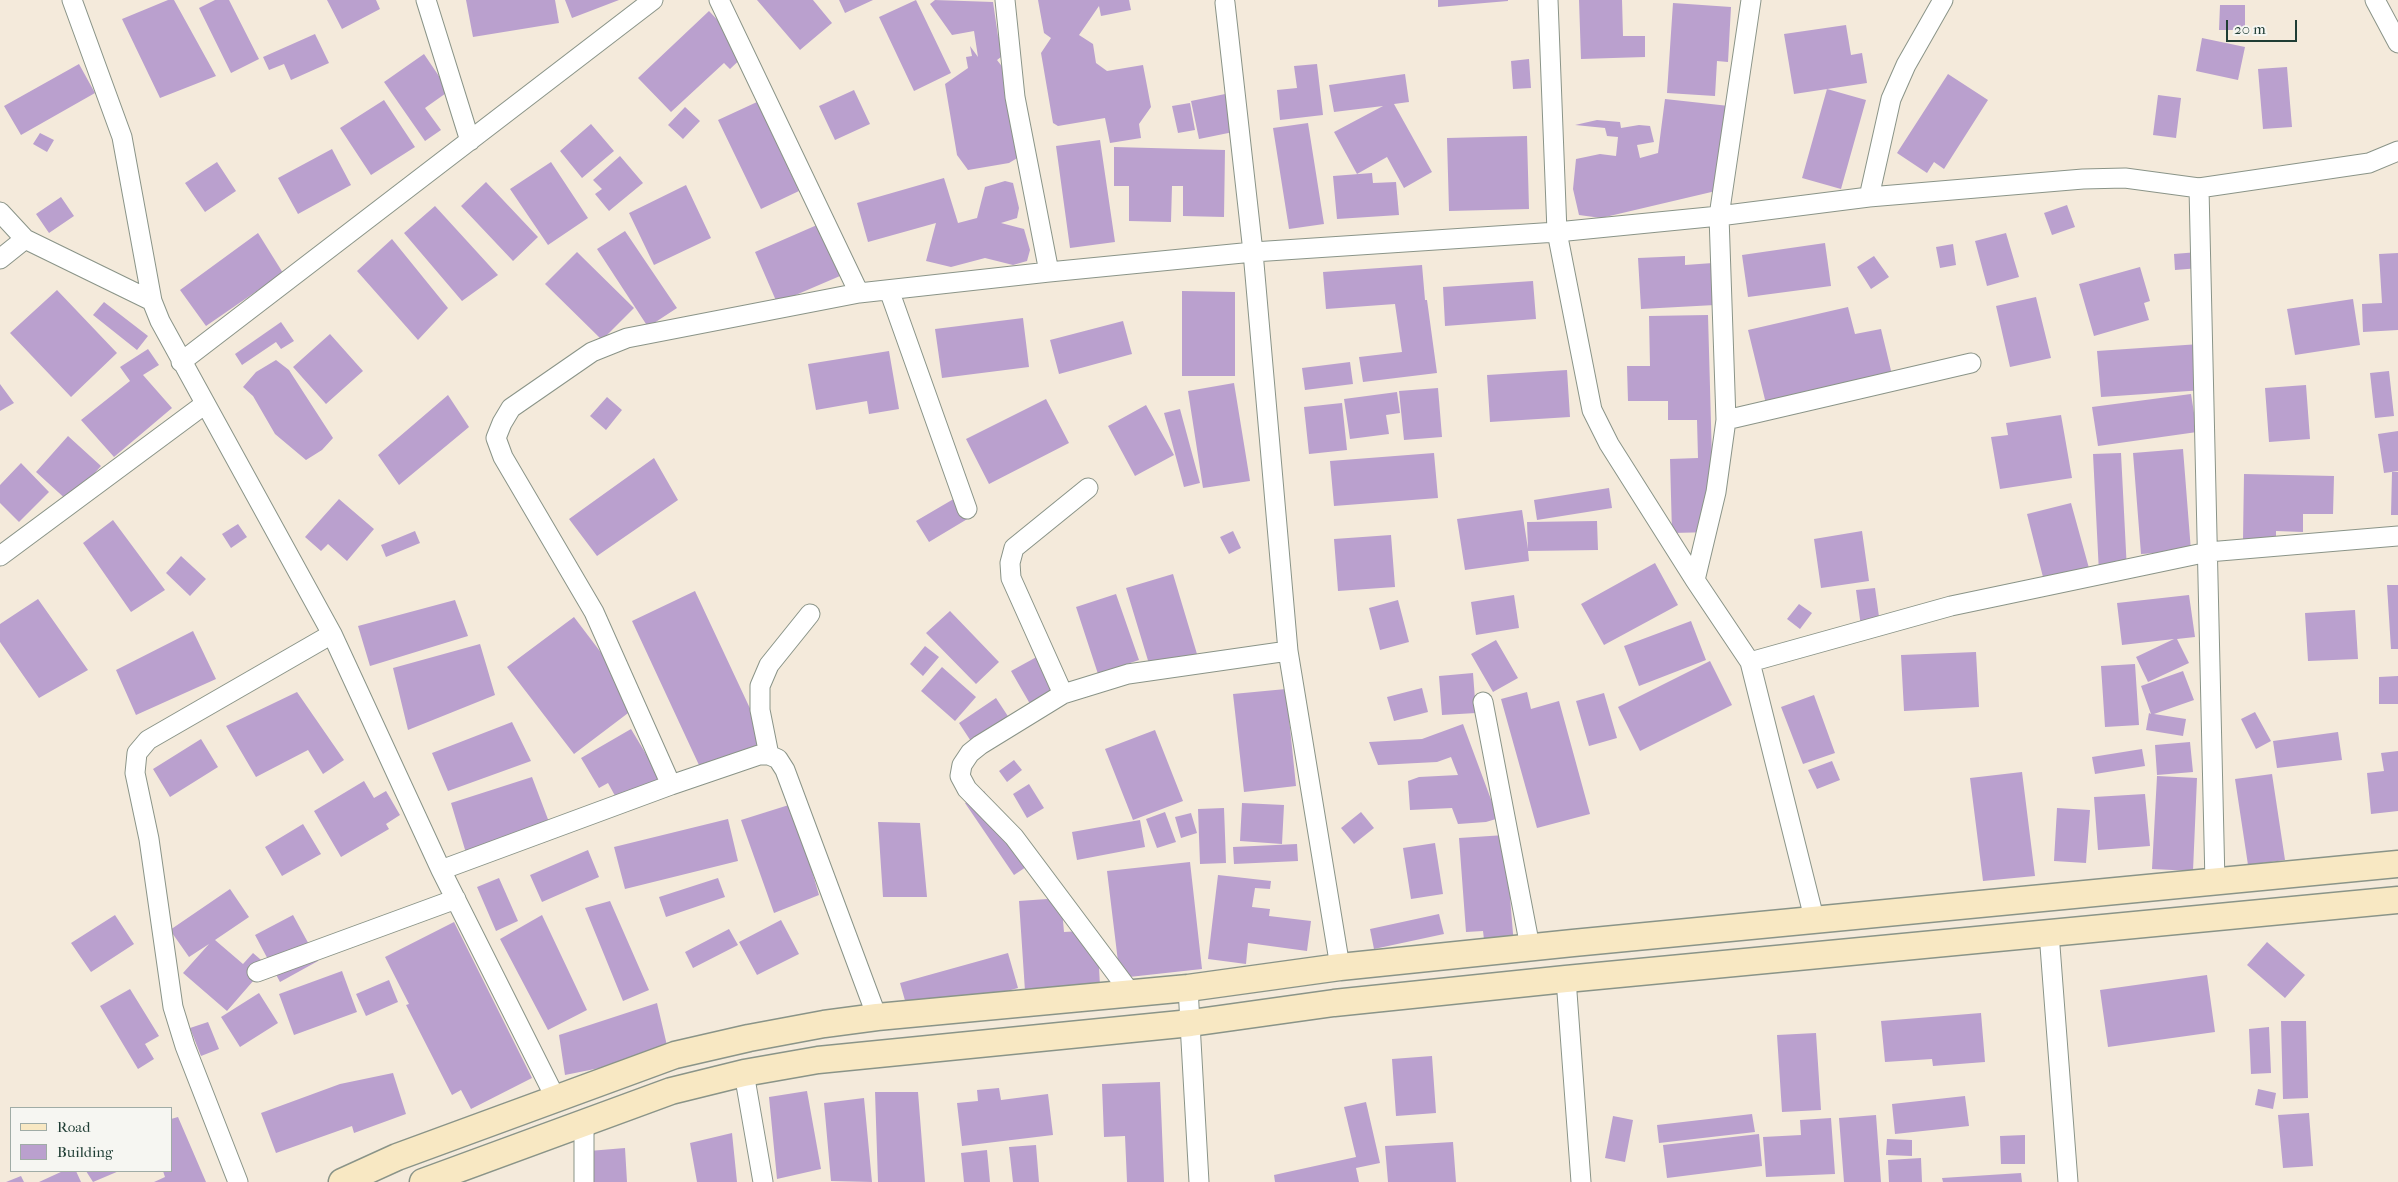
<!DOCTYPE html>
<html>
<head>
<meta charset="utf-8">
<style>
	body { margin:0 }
	#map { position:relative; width:2398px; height:1182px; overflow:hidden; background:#f4eadb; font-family:"IM FELL French Canon",serif }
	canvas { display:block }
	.legend { position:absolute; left:10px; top:1107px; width:162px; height:65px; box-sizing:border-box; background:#f6f6f2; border:1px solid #a0aca6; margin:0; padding:6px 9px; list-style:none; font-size:15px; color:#1f3d34 }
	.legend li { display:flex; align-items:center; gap:10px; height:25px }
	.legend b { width:25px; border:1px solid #a0aca6 }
	.scale { position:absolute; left:2226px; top:20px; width:71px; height:22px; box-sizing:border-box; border:2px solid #1f3d34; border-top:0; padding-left:6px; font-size:15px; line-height:18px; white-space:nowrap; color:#1f3d34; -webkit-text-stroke:4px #f6f6f2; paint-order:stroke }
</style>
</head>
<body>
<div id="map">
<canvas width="2398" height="1182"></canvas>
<ul class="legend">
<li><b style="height:6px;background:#f8e8c3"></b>Road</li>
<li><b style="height:14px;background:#baa0ce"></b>Building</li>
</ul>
<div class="scale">20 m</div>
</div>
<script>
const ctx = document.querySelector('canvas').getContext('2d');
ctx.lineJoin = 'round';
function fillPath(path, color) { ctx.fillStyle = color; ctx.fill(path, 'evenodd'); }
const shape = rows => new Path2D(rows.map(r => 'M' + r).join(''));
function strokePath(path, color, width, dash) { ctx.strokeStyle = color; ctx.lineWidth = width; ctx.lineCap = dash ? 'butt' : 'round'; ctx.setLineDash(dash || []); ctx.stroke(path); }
const building = shape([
	[168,0,174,0,216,76,160,98,122,19],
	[215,0,229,0,259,59,231,73,199,8],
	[327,0,376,0,380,9,342,29],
	[466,0,555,0,559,23,473,37],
	[565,0,619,0,572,18],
	[757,0,813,0,832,23,800,50],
	[839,0,873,0,845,13],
	[916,0,951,73,914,91,879,17],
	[935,0,993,2,998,36,1009,51,997,60,1004,69,1019,157,1009,163,968,170,957,155,945,84,968,68,966,57,972,56,970,46,978,57,974,31,952,35,930,4],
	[1038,0,1129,0,1131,10,1101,16,1099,6,1079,35,1093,44,1096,63,1107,71,1143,65,1151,107,1139,124,1141,138,1110,143,1105,118,1058,126,1053,123,1041,53,1051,38,1044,33],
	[1438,0,1508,0,1508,1,1438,7],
	[1579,0,1622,0,1623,36,1645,36,1645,57,1581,59],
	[1673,3,1731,7,1728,62,1717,61,1715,96,1667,93],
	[2220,5,2245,5,2245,30,2219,30],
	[709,11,748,52,730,69,724,63,671,112,638,78],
	[1846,25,1851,55,1862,53,1867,83,1794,94,1784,34],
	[315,34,329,63,291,80,284,64,269,70,263,57],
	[2202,38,2245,47,2238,80,2196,71],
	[424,54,449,91,425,108,441,130,425,141,384,82],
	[1529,59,1531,88,1513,89,1511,61],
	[79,64,95,93,21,135,4,106],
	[1317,64,1323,115,1280,120,1277,90,1297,88,1294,66],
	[2287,67,2292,127,2263,129,2258,69],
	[1405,74,1409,102,1394,104,1432,172,1404,188,1387,157,1357,174,1334,132,1383,106,1334,112,1329,85],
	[1948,74,1988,100,1944,169,1934,162,1927,173,1897,153],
	[1827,89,1866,100,1841,189,1802,178],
	[854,90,870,124,835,140,819,106],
	[1235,92,1243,130,1199,139,1191,101],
	[2158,95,2181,98,2176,138,2153,135],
	[1665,99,1729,106,1720,190,1601,218,1579,215,1573,189,1576,159,1600,154,1616,156,1618,137,1607,136,1605,128,1575,125,1597,120,1620,122,1621,128,1639,125,1650,126,1654,142,1637,145,1640,158,1658,153],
	[384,100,415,147,371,175,340,128],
	[757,102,799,191,761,209,718,120],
	[1190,103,1195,130,1178,133,1172,106],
	[685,107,700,121,683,139,668,125],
	[1308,123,1324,224,1289,229,1273,128],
	[591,124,614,151,582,178,560,151],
	[40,133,54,140,47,152,33,144],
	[1527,136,1529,209,1449,211,1447,138],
	[1100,140,1115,242,1070,248,1056,146],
	[1114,147,1225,150,1224,217,1183,216,1183,186,1172,186,1171,222,1129,221,1129,186,1114,186],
	[332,149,351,185,298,214,278,178],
	[620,156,643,183,609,211,595,194,602,189,593,180],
	[217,162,236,191,205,212,185,183],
	[551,162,588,218,548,245,510,189],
	[1372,173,1373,183,1396,182,1399,215,1337,219,1333,176],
	[944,178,958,223,977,218,985,187,1005,181,1013,183,1019,208,1017,218,1001,223,1024,229,1030,250,1027,261,1013,265,985,258,951,267,926,261,936,223,868,242,857,203],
	[486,182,538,237,513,261,461,206],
	[686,185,711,238,654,265,629,213],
	[61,197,74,216,49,233,36,214],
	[2067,205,2075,227,2052,235,2044,213],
	[435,206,498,275,462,301,404,233],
	[817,225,840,276,777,303,755,252],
	[625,231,677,308,648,327,597,249],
	[258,233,283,273,206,326,180,290],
	[2006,233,2019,277,1987,286,1975,241],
	[392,239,448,308,418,340,357,271],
	[1825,243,1831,286,1748,297,1742,255],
	[1953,244,1956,265,1940,268,1936,247],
	[577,252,634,308,602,340,545,284],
	[2198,252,2200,268,2175,270,2174,254],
	[2398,253,2398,330,2363,332,2362,304,2382,303,2379,254],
	[1685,256,1685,265,1713,263,1715,305,1641,309,1638,258],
	[1874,256,1889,277,1871,289,1857,267],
	[1422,265,1425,300,1427,300,1437,373,1363,382,1359,357,1402,352,1395,304,1326,309,1323,272],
	[2140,267,2150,301,2144,303,2149,320,2094,336,2079,284],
	[1533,281,1536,319,1445,326,1443,287],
	[57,290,117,353,71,397,10,333],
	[1182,291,1235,292,1235,376,1182,376],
	[2036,297,2051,358,2010,367,1996,306],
	[2353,299,2360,345,2295,355,2287,309],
	[104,302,148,336,137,350,93,315],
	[1848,307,1855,334,1881,329,1894,383,1768,412,1748,330],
	[1708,315,1714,532,1672,533,1670,459,1698,458,1697,420,1668,420,1668,401,1628,401,1627,366,1650,366,1649,316],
	[1023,318,1029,367,942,378,935,329],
	[1123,321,1132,354,1059,374,1050,340],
	[281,322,294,341,281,349,276,342,242,365,235,354],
	[330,334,363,371,326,404,293,367],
	[2200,344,2204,390,2101,397,2097,351],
	[148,349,159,365,143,375,172,408,114,457,81,420,130,381,120,367],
	[889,351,899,409,869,414,867,401,816,410,808,364],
	[276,360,289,370,333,438,322,450,306,460,275,434,253,396,243,387,256,372],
	[1350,362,1353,384,1305,390,1302,368],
	[1567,370,1570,417,1490,422,1487,375],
	[2389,371,2394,416,2375,418,2370,373],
	[1234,383,1250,481,1203,488,1188,391],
	[0,384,14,403,0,411],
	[2306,385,2310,439,2269,442,2265,388],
	[1438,388,1442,437,1404,440,1399,391],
	[1397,392,1400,413,1386,415,1389,434,1350,439,1344,399],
	[2191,394,2197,432,2098,446,2092,407],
	[448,395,469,427,399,485,378,455],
	[607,397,622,410,606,430,590,416],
	[1046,399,1069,443,989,484,966,439],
	[1342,403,1347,450,1309,454,1304,407],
	[1146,405,1174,455,1135,476,1108,426],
	[1180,409,1200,483,1184,487,1164,413],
	[2061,415,2072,478,2000,489,1991,437,2008,435,2006,423],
	[2398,431,2398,471,2384,473,2378,434],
	[68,436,101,466,69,502,36,472],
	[2183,449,2191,551,2141,554,2133,453],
	[1434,453,1438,498,1334,506,1330,461],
	[2121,453,2127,571,2099,573,2093,454],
	[654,458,678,500,597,556,569,519],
	[21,463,49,492,19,522,0,503,0,485],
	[2392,472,2398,472,2398,515,2391,515],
	[2244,474,2334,476,2333,514,2303,514,2303,532,2276,531,2276,540,2243,540],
	[1609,488,1612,508,1537,520,1534,500],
	[957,497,969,518,929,542,916,521],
	[339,499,374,529,347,561,328,544,321,551,305,537],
	[2071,503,2092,579,2044,581,2027,514],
	[1522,510,1528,549,1527,522,1597,521,1598,550,1528,551,1529,561,1465,570,1457,519],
	[113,520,165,590,131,612,83,543],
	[238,524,247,537,231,548,222,534],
	[415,531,420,543,386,557,381,545],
	[1233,531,1241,548,1229,554,1220,537],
	[1862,531,1869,581,1821,588,1814,539],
	[1391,535,1395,587,1338,591,1334,539],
	[181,556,206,579,190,596,166,573],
	[1655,563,1678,605,1604,645,1581,604],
	[1173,574,1200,664,1153,677,1126,588],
	[2387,585,2398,585,2398,649,2391,649],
	[1875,588,1881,631,1862,634,1856,590],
	[695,591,769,749,705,778,632,621],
	[1116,594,1139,660,1098,674,1076,607],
	[1514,595,1519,628,1476,635,1471,602],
	[2189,595,2195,637,2177,639,2189,663,2148,682,2136,657,2174,639,2122,645,2117,603],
	[38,599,88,670,39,698,0,642,0,624],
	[455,600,468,636,370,666,358,626],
	[1398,600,1409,642,1380,650,1369,608],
	[1799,604,1812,613,1800,629,1787,619],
	[2355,610,2358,659,2308,661,2305,613],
	[950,611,999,662,976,684,926,633],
	[574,617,640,704,574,754,507,667],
	[1691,621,1706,660,1639,686,1624,646],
	[193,631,216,679,136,715,116,670],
	[1496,640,1518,678,1493,692,1471,654],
	[480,644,495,695,408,730,393,668],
	[925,646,939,657,923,676,910,664],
	[1976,652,1979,707,1904,711,1901,655],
	[1042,654,1063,692,1033,709,1011,671],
	[1710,661,1732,705,1640,751,1618,707],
	[2135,664,2139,725,2105,727,2101,666],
	[942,667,976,697,955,721,921,691],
	[2183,671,2194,700,2154,714,2186,719,2183,736,2146,730,2149,713,2151,714,2141,686],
	[1473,673,1476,713,1442,715,1439,676],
	[2398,676,2398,704,2379,704,2379,677],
	[1422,688,1428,712,1394,721,1387,697],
	[1286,689,1296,786,1244,792,1233,694],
	[297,692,344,760,323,774,308,750,256,777,226,726],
	[1527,692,1531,709,1559,701,1590,814,1537,828,1501,699],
	[1604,693,1617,738,1589,746,1576,701],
	[1814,695,1835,753,1803,764,1781,707],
	[996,698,1017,730,980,755,959,723],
	[2255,712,2271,741,2256,749,2241,719],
	[512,722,531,761,448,791,432,753],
	[1463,724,1496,813,1496,819,1486,822,1458,824,1452,808,1410,810,1408,781,1419,777,1458,775,1451,757,1437,762,1378,765,1369,742,1422,739],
	[631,729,661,779,619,803,608,783,599,788,581,758],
	[1155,730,1183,801,1133,820,1105,749],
	[2338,732,2342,760,2277,768,2273,741],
	[201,739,218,767,170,797,153,769],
	[2190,742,2193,772,2157,775,2155,745],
	[2142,749,2145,766,2095,774,2092,757],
	[2398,751,2398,811,2371,814,2367,773,2384,771,2381,753],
	[1014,760,1022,770,1007,782,999,771],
	[1832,761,1840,780,1817,789,1808,770],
	[2022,772,2035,876,1983,881,1970,778],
	[2272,774,2285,860,2248,865,2235,779],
	[2157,776,2197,778,2193,871,2152,869],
	[532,777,549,822,466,853,451,803],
	[364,781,374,798,386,791,400,815,386,824,389,829,341,857,314,811],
	[1029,784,1044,808,1027,818,1013,794],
	[984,791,1032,863,1014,875,965,803],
	[2145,794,2150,846,2098,850,2094,797],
	[1242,803,1284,805,1282,844,1240,841],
	[792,804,819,895,774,913,741,820],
	[1224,808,1226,863,1200,864,1198,809],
	[2057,808,2090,810,2086,863,2054,861],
	[1165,812,1176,842,1157,848,1146,819],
	[1361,812,1374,828,1354,844,1341,828],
	[1191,813,1197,833,1181,838,1175,817],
	[728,819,738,861,625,889,614,847],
	[1140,820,1145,847,1077,860,1072,832],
	[878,822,920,823,927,897,883,897],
	[303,824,321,854,282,876,265,847],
	[1505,835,1514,946,1485,948,1483,931,1466,932,1459,838],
	[1435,843,1443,894,1411,899,1403,848],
	[1297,844,1298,861,1234,864,1233,847],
	[588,850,599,877,542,902,530,875],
	[1190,862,1202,969,1120,978,1107,871],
	[1218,875,1271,881,1270,889,1255,888,1252,907,1270,909,1269,916,1311,921,1307,951,1248,943,1246,964,1208,959],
	[499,878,518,921,496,931,477,887],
	[718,878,725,897,666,917,659,897],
	[230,889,249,917,215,940,243,964,253,953,267,965,227,1011,183,973,209,944,189,957,170,930],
	[1061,898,1064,932,1097,930,1100,986,1025,991,1019,901],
	[610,901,649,990,623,1001,585,908],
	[1439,914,1444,934,1374,949,1370,929],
	[115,915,134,944,91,972,71,943],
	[293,915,318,961,280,982,255,935],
	[542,915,587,1010,548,1030,500,939],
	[781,920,799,954,757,975,739,942],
	[454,922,532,1078,471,1109,461,1090,452,1095,406,1005,409,1004,385,957],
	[729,929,738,945,693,968,685,952],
	[2267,942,2305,975,2285,998,2247,965],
	[1008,953,1018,988,910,1018,900,983],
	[342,971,357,1012,294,1035,279,994],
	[2207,975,2215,1032,2108,1047,2100,990],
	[389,980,398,1002,366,1016,356,994],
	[130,989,159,1036,145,1044,154,1059,138,1069,100,1006],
	[259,993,278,1023,240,1047,221,1017],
	[657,1003,669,1054,565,1075,559,1035],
	[1981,1013,1985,1062,1933,1066,1932,1059,1885,1062,1881,1021],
	[2281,1021,2306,1021,2308,1098,2283,1099],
	[208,1022,219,1049,201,1056,190,1028],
	[2269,1027,2271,1073,2251,1074,2249,1029],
	[1816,1033,1821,1110,1782,1112,1777,1035],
	[1432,1056,1436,1113,1396,1116,1392,1059],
	[393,1073,406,1114,354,1133,352,1126,276,1153,261,1113,340,1084],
	[1160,1082,1164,1182,1127,1182,1125,1136,1104,1137,1102,1084],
	[999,1088,1001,1100,1048,1094,1053,1135,962,1146,957,1103,978,1101,977,1090],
	[2258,1089,2276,1093,2273,1109,2255,1105],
	[807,1091,821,1169,777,1179,769,1097],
	[875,1092,918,1092,925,1182,878,1182],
	[1965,1096,1969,1126,1895,1134,1892,1104],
	[864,1098,872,1182,831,1181,824,1103],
	[1366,1102,1380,1163,1356,1168,1359,1182,1275,1182,1274,1175,1356,1157,1344,1107],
	[2309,1113,2313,1166,2283,1168,2278,1115],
	[1752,1114,1755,1132,1659,1143,1657,1125],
	[1876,1115,1881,1182,1844,1182,1839,1118],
	[1613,1116,1633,1120,1625,1162,1605,1158],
	[178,1117,206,1182,154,1182,165,1177,163,1171,171,1171,171,1119],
	[1831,1118,1835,1174,1766,1177,1763,1137,1801,1135,1800,1120],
	[732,1133,737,1182,697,1182,690,1143],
	[1759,1134,1762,1166,1667,1178,1663,1145],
	[2025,1135,2025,1164,2001,1164,2000,1136],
	[1887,1139,1912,1140,1912,1156,1886,1155],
	[1453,1142,1456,1182,1388,1182,1385,1146],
	[1036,1145,1039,1182,1013,1182,1009,1147],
	[625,1148,627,1182,592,1182,589,1151],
	[987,1150,990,1182,964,1182,961,1153],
	[1921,1158,1922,1182,1889,1182,1888,1160],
	[63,1171,76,1171,81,1182,39,1182],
	[86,1171,119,1171,93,1182],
	[2021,1173,2022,1182,1943,1182,1942,1178],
	[21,1176,24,1182,6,1182]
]);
const street = shape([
	[72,0,122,137,152,301,160,321,332,634,441,870,556,1099],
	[426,0,470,141],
	[719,0,859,293],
	[1005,0,1015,97,1049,272],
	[1548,0,1557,232,1592,410,1609,444,1695,580,1750,662,1814,918],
	[2375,0,2398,43],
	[1225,3,1253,252,1288,651,1340,967],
	[2199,188,2215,883],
	[1869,197,1891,99,1906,65,1943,0],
	[0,212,25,239,152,301],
	[0,259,25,239],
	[889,290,967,509],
	[181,362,653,0],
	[1726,420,1971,363],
	[0,556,205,404],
	[1695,580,1716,492,1726,420,1719,216,1751,0],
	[1750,662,1951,606,2208,552,2398,536],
	[1063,694,1011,578,1010,563,1014,548,1088,488],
	[1483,702,1530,947],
	[769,755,760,710,760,686,769,665,810,614],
	[671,785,594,612,503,457,496,438,502,423,511,408,592,352,627,338,859,293,1049,272,1253,252,1557,232,1719,216,1869,197,2083,179,2125,178,2199,188,2369,163,2398,151],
	[441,870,671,785,759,755,769,755,778,759,785,770,877,1017],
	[2049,933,2068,1182],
	[257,972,456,899],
	[1566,979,1581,1182],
	[1188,988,1199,1182],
	[1130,992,1014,837,967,789,960,776,962,765,970,753,980,745,1063,694,1128,674,1288,651],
	[744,1073,763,1182],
	[238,1182,185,1046,173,1007,149,839,135,773,137,753,148,740,332,634],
	[584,1182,584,1122]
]);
const secondary = shape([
	[342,1182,397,1157,675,1055,749,1038,824,1024,877,1017,1188,988,1340,967,1573,943,2398,864],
	[423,1182,671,1091,744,1073,818,1060,1191,1023,1334,1003,1566,979,2398,900]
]);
fillPath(building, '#baa0ce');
strokePath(street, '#8a9488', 21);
strokePath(secondary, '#8a9488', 29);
strokePath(street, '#fff', 19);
strokePath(secondary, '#f8e8c3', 26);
</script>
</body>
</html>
